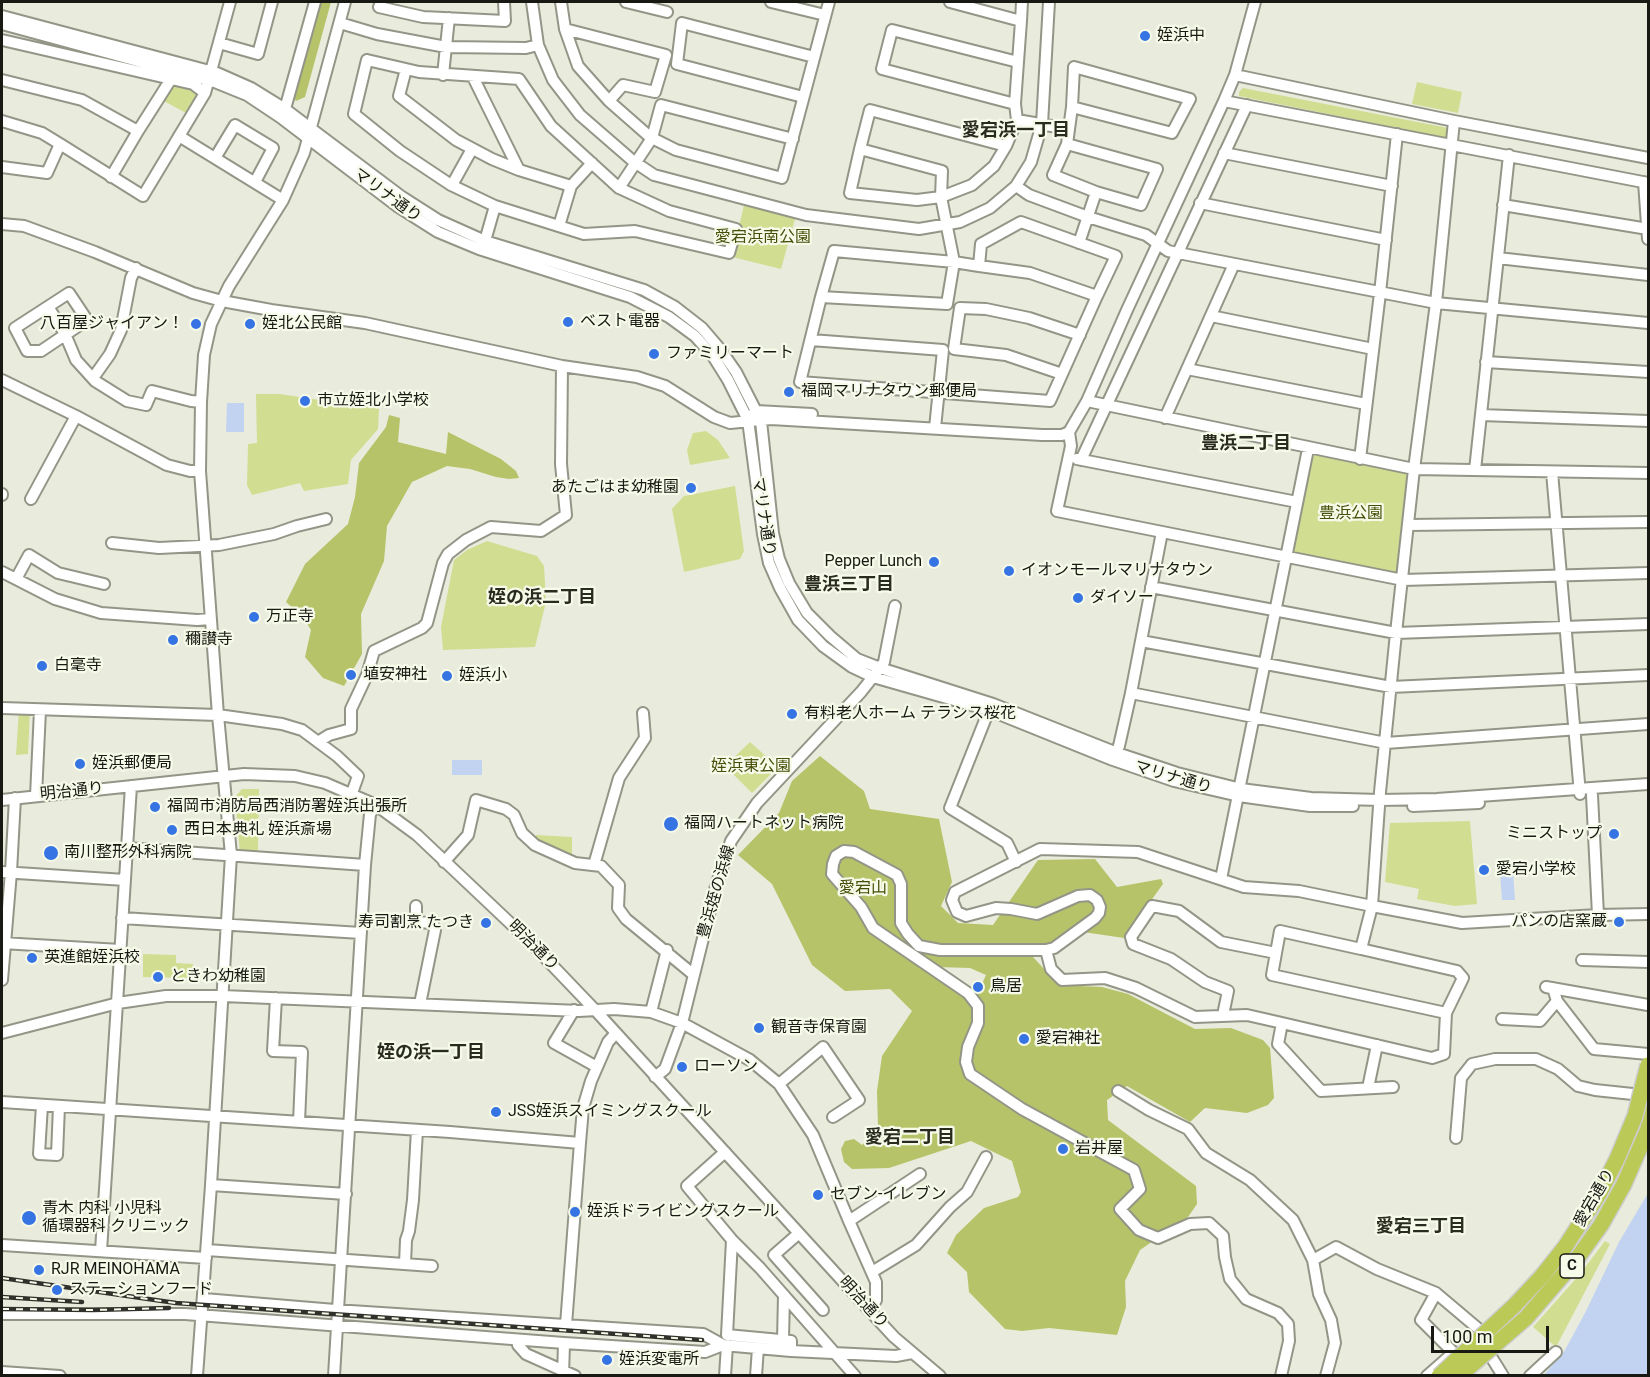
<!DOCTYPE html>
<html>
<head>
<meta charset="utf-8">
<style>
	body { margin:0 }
	#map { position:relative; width:1650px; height:1377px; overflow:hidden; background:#e9ecdc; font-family:Roboto,sans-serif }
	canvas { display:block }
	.frame { position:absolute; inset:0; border:3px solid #181913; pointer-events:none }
	.scale { position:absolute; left:1431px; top:1326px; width:118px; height:27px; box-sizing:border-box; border:3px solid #181913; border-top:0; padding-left:8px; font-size:18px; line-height:21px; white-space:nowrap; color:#181913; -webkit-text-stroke:4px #f6fae9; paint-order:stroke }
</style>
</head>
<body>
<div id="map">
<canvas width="1650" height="1377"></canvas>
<div class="frame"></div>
<div class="scale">100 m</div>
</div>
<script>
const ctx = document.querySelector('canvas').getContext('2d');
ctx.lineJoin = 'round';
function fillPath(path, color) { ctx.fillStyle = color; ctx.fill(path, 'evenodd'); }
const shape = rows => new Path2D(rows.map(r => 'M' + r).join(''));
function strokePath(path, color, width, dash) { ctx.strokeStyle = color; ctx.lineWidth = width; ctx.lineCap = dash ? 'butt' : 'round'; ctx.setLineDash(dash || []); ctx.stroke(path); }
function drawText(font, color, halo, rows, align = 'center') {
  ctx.font = font + ' Roboto,"Noto Sans JP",sans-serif'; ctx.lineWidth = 4.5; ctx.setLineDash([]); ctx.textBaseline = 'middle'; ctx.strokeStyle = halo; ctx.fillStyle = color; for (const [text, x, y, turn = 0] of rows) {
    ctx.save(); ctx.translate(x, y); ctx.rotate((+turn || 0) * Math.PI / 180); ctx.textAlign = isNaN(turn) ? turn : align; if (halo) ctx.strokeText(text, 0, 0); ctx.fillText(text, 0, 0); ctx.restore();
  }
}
const green = shape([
	[173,82,195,87,198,92,186,113,162,100],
	[1417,82,1462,92,1458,113,1412,104],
	[1243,88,1443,127,1447,128,1449,135,1447,138,1239,96,1239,92],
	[744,205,795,219,781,269,732,257],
	[256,394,280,394,379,409,378,429,351,460,348,484,304,491,300,483,252,495,247,485,248,444,257,443],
	[706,431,718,440,730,458,690,465,687,450,693,433],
	[1314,455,1406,473,1409,477,1399,574,1395,575,1292,556,1310,457],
	[735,486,744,551,740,559,684,572,672,509,684,496],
	[487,541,537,556,544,566,546,602,535,647,443,650,441,627,454,560,467,550],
	[19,709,30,709,28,754,16,755],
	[750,742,778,767,752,793,725,766],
	[242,789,259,789,258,853,240,853,235,797],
	[1470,821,1477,904,1455,906,1417,899,1419,889,1385,882,1390,823],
	[536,835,572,837,572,858,536,843],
	[143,954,176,955,176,963,193,964,192,978,143,977],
	[1605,1241,1610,1244,1556,1347,1533,1327,1580,1274]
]);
const forest = shape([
	[318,2,331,2,305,97,296,101,293,97],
	[389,415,400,418,398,442,446,454,448,432,501,459,516,471,519,478,509,479,496,477,470,469,447,466,412,482,387,526,384,561,361,614,362,654,344,686,323,678,305,657,311,630,303,617,286,602,305,564,348,524,355,497,359,463,386,427],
	[820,756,864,791,870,809,939,819,952,882,941,906,958,923,993,925,1038,860,1095,859,1117,887,1161,879,1163,884,1124,938,1083,932,1033,957,1059,985,1102,987,1128,994,1195,1029,1231,1028,1263,1040,1270,1048,1274,1098,1268,1105,1247,1113,1205,1108,1190,1122,1127,1086,1107,1100,1108,1120,1196,1186,1197,1204,1188,1217,1140,1250,1125,1281,1126,1307,1117,1335,1049,1328,1022,1331,1005,1329,969,1292,967,1272,947,1253,956,1235,984,1208,1018,1197,1021,1192,1012,1161,971,1141,889,1168,852,1169,844,1162,841,1149,845,1141,854,1139,862,1145,878,1127,877,1091,882,1056,912,1011,890,989,845,991,812,965,772,884,738,855,779,813,792,781],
	[936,967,970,968,986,975,977,995]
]);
const water = shape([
	[227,403,244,403,244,432,226,432],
	[452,760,482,760,482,775,452,775],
	[1513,872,1515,900,1502,900,1500,873],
	[1648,1193,1648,1375,1544,1375,1565,1350,1586,1311,1619,1242]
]);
const minor = shape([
	[381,2,379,7,423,17,505,21,504,2],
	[532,2,538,45,553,80,580,115,633,161,654,175,806,215,919,229,960,222,990,208,1016,186,1031,162,1042,124,1049,2],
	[561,2,565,29,578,66,609,101,650,137,676,150,782,178,829,2],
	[626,2,667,12],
	[771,2,825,15],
	[950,2,1021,21,1018,62,892,30,882,69,1015,104,1017,120,1006,146,870,110,860,149,942,171,941,197,954,262,947,304,821,297,834,251,954,262,979,266,1030,273,1097,296,1116,256,1021,222,981,244,979,266],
	[2,16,217,73,251,88,285,109,402,197,438,220,485,241,644,290,675,307,702,328,720,349,736,372,761,421,773,533,779,559,789,583,807,613,830,636,857,659,880,668,993,704,1117,753,1177,773,1241,789,1311,798,1379,800,1437,799,1648,784],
	[1021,21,1022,2],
	[340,23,377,34,446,47,526,48,538,45],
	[2,24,215,82,247,95,280,117,397,206,438,232,479,249,630,297,669,317,695,336,713,356,728,380,748,420,763,534,769,563,780,588,798,620,823,646,852,667,873,677,989,710,1113,760,1174,781,1239,796,1310,806,1353,806],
	[565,29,666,55,655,92,623,85,609,101],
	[2,40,193,84,205,93],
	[219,43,258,54,272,2],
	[367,60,419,72,519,79,551,126,619,188,669,211,736,229,729,253,635,231,584,234,495,206,451,185,400,151,354,114,367,60],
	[406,69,399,96,456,140,492,159,519,170,571,186,592,163],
	[443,75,449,18],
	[1235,75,1454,121,1648,158],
	[473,77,519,170],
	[2,80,82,100,138,131,171,79],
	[803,97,677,64,682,23,814,57],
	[1224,101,1648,183],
	[1015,104,1018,62],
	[1072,107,1172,133,1190,99,1074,67,1072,107,1067,144,1157,169,1141,205,1096,192,1079,243],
	[285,109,315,2],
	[1017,120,1069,129],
	[2,121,42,133,60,144],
	[1454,121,1436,303,1414,469,1396,633,1380,792,1372,906,1462,923,1598,915,1592,795],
	[179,136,283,200],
	[1067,144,1053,175,1096,192],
	[860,149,850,193,917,200,941,197,972,185,994,166,1006,146],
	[1224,153,1392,186],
	[215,158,235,125,273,148,255,182],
	[2,167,47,173,60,144,143,196,205,93,230,2],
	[111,177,138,131],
	[1644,182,1648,239],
	[452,185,472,149],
	[1016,186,1029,195,1088,217,1146,235,1168,251,1436,303,1648,323],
	[619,188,652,138,661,105,793,139],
	[1200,203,1386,240],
	[1503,205,1648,229],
	[2,224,24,226,95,252,193,293,222,301,271,310,365,323,562,366,637,377,665,386,714,417,730,423,771,419,1042,435,1062,435,1069,432,1087,401,1127,310,1224,101,1235,75,1255,2],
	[559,226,571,186],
	[482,245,485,241,495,206],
	[1498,258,1648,275],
	[69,293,87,320,41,351,27,351,15,328,69,293],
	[821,297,800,382,1050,401,1097,296],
	[49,308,65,334,76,360,95,381,127,401,146,405,152,391,191,401,201,402],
	[1211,316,1373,349],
	[811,340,943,350,935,428],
	[1486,362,1648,372],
	[1187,369,1366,404],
	[1062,374,1006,355,954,349,960,308,986,309,1029,318,1080,335],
	[93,378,110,354,121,330,131,278,136,268],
	[2,380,76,416],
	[1087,401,1414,469,1648,473],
	[752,415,756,411,812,414],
	[1481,415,1648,421],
	[1165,418,1234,264],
	[1069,432,1071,446,1057,511,1403,580,1648,573],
	[1077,459,1297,502],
	[1360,459,1380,293,1397,134],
	[1081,460,1247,105],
	[1475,470,1509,155],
	[1552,472,1580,794],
	[2,494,2,495],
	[31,499,76,416,167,465,190,471,200,471],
	[1409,525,1648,522],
	[112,543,159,548,219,545,274,534,297,526,326,519],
	[2,572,55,599,101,613,197,620,211,619],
	[16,579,29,555,58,573,104,584],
	[1151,587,1396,633,1648,624],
	[1141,641,1391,687,1648,675],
	[1131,693,1386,743,1648,724],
	[2,708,218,715,282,724,302,730,337,756,358,776,352,793],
	[989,710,950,808,1007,843,1016,862],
	[318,742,329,735,351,729,351,709,367,675,374,651,422,628,427,623,443,563,448,554,466,540,491,527,541,531,566,515,561,464,562,366],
	[1114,757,1119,746,1131,693,1162,532],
	[36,796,40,710],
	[2,800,244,774,295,776,325,783,376,805,417,835,528,940,596,1011,870,1311,894,1337,940,1376],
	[1413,806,1479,803],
	[127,848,365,865],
	[444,862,468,835,476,800,506,809,514,815,522,833,535,845,575,863,601,866,619,885,618,908,626,919,694,975],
	[594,865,619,778,645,738,643,713],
	[2,872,125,880],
	[1221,879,1308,449],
	[416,906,416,922,433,923,435,930,420,1004],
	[1598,915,1648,914],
	[122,918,361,933],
	[2,943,120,950],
	[1361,949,1280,931,1272,975,1446,1013],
	[1046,950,1051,969,1062,980,1105,978,1136,988,1195,1017,1247,1015,1282,1023],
	[1582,960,1648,962],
	[2,980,11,872,15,798],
	[1546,987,1648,1005],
	[1553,988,1557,1001,1594,1049,1648,1054],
	[276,998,273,1051,302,1052,299,1122],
	[574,1010,554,1043,597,1067],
	[651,1012,667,950],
	[1223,1015,1228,991,1205,982,1171,959,1133,944,1131,937,1152,906,1179,911,1221,942,1276,953],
	[1502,1019,1540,1021,1557,1001],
	[2,1033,118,1003,166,996,223,996,579,1011,614,1009,651,1012,682,1023,750,1060,779,1084,813,1135,849,1221,876,1282,876,1300,870,1311],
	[655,1077,665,1069,682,1023,716,886,731,841,757,803,861,692,880,668,884,662,895,606],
	[779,1084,823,1047,859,1100,833,1117],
	[1368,1088,1377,1045],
	[1118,1091,1149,1110,1188,1129,1206,1153,1250,1180,1293,1220,1313,1260,1319,1294,1331,1320,1335,1343,1326,1376],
	[2,1102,450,1132,580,1143,583,1108,591,1081,608,1042,616,1033],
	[42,1105,39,1154,57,1155,59,1106],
	[1456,1138,1461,1078,1472,1064,1495,1059,1536,1059,1558,1069,1578,1086,1595,1090,1642,1095],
	[725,1152,687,1186,732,1240,760,1268,855,1376],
	[211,1185,346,1194],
	[849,1221,920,1174],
	[798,1234,774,1255,823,1310],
	[732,1240,727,1335,791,1341,791,1351],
	[2,1245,206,1258],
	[207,1250,432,1266],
	[101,1251,131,786],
	[1313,1260,1336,1247,1377,1269,1436,1293,1481,1331],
	[405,1264,406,1240,409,1231,413,1200,417,1130],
	[872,1272,916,1245,950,1207,967,1192,986,1157],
	[1436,1293,1421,1320,1454,1353],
	[204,1299,335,1310,703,1334,723,1345,791,1351,896,1356,912,1353],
	[2,1314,185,1314,564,1343,705,1352,723,1345],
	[566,1325,580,1143],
	[517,1340,518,1345,526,1354,575,1376],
	[783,1340,784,1295],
	[1490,1355,1503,1376],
	[2,1372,60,1376],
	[197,1376,211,1185,231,855,218,715,200,471,201,402,204,355,211,324,229,286,283,200,304,153,345,2],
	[334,1376,365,865,370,814,376,805],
	[563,1376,564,1343],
	[725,1376,727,1345],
	[756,1376,758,1348],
	[1281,1376,1289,1341,1288,1324,1278,1313,1246,1299,1230,1279,1225,1257,1223,1236,1209,1223,1190,1224,1158,1238,1139,1230,1120,1209,1140,1189,1134,1170,1022,1109,970,1074,966,1062,968,1047,978,1023,978,1006,968,993,873,928,861,907,832,874,833,864,836,856,844,851,854,852,897,875,901,884,901,923,908,934,919,946,940,950,1046,950,1054,948,1095,918,1099,913,1100,907,1097,900,1090,895,1078,896,1037,914,1011,909,996,908,966,916,957,912,952,900,955,892,1040,849,1138,852,1244,887,1299,891,1372,906,1361,949,1457,971,1463,978,1446,1013,1444,1054,1432,1058,1282,1023,1278,1044,1321,1091,1393,1087],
	[1427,1376,1452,1354],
	[1530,1376,1556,1352]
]);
const highway = shape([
	[1622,1176,1648,1102]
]);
const rail = shape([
	[2,1278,176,1303,702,1340],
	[2,1297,82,1302],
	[2,1309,93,1310,169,1308]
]);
const highwayBridge = shape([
	[1439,1376,1515,1305,1542,1276,1565,1247,1599,1194,1617,1159,1635,1116,1648,1065],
	[1459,1376,1526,1318,1576,1260,1601,1225,1624,1184,1648,1129]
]);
const markers = [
	[1145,36,6,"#3674e3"],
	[568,322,6,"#3674e3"],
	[196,324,6,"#3674e3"],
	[250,324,6,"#3674e3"],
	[654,354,6,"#3674e3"],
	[789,392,6,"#3674e3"],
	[305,401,6,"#3674e3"],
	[691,488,6,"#3674e3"],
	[934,562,6,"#3674e3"],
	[1009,571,6,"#3674e3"],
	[1078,598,6,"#3674e3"],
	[254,617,6,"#3674e3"],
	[173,640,6,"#3674e3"],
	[42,666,6,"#3674e3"],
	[351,675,6,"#3674e3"],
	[447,676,6,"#3674e3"],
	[792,714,6,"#3674e3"],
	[80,764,6,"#3674e3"],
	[155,807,6,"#3674e3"],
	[671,824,8,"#3674e3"],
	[172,830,6,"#3674e3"],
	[1614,834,6,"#3674e3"],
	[51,853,8,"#3674e3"],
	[1484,870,6,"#3674e3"],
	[1619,922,6,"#3674e3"],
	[486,923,6,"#3674e3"],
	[32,958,6,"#3674e3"],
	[158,977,6,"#3674e3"],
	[978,987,6,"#3674e3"],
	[759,1028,6,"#3674e3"],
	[1024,1039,6,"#3674e3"],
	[682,1067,6,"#3674e3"],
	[496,1112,6,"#3674e3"],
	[1063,1149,6,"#3674e3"],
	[818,1195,6,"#3674e3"],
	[575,1212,6,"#3674e3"],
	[29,1218,8,"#3674e3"],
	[39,1270,6,"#3674e3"],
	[57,1290,6,"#3674e3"],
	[607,1360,6,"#3674e3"]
];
const shields = [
	[1572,1266,24]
];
const shieldNames = [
	["C",1572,1266]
];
const poiNames = [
	["姪浜中",1157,36],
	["ベスト電器",580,322],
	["八百屋ジャイアン！",184,324,"right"],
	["姪北公民館",262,324],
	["ファミリーマート",666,354],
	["福岡マリナタウン郵便局",801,392],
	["市立姪北小学校",317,401],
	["あたごはま幼稚園",679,488,"right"],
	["Pepper Lunch",922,562,"right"],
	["イオンモールマリナタウン",1021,571],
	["ダイソー",1090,598],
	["万正寺",266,617],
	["穪讃寺",185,640],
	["白毫寺",54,666],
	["埴安神社",363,675],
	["姪浜小",459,676],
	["有料老人ホーム テラシス桜花",804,714],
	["姪浜郵便局",92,764],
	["福岡市消防局西消防署姪浜出張所",167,807],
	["福岡ハートネット病院",684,824],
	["西日本典礼 姪浜斎場",184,830],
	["ミニストップ",1602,834,"right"],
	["南川整形外科病院",64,853],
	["愛宕小学校",1496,870],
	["パンの店窯蔵",1607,922,"right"],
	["寿司割烹 たつき",474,923,"right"],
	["英進館姪浜校",44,958],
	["ときわ幼稚園",170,977],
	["鳥居",990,987],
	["観音寺保育園",771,1028],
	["愛宕神社",1036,1039],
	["ローソン",694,1067],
	["JSS姪浜スイミングスクール",508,1112],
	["岩井屋",1075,1149],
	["セブン-イレブン",830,1195],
	["青木 内科 小児科",42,1209],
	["循環器科 クリニック",42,1227],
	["姪浜ドライビングスクール",587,1212],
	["RJR MEINOHAMA",51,1270],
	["ステーションフード",69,1290],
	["姪浜変電所",619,1360]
];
const streetNames = [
	["マリナ通り",387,196,36],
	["マリナ通り",763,517,81],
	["マリナ通り",1173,778,16],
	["明治通り",72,792,-6],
	["豊浜姪の浜線",717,892,-74],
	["明治通り",533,946,45],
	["愛宕通り",1595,1198,-60],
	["明治通り",863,1303,47]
];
const parkNames = [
	["愛宕浜南公園",763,238],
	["豊浜公園",1351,514],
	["姪浜東公園",751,767],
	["愛宕山",863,889]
];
const neighbourhoodNames = [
	["愛宕浜一丁目",1016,131],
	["豊浜二丁目",1246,444],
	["豊浜三丁目",849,585],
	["姪の浜二丁目",542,598],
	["姪の浜一丁目",431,1053],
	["愛宕二丁目",910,1138],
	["愛宕三丁目",1421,1227]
];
fillPath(green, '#d1dd91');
fillPath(forest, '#b6c369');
fillPath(water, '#c1d3f1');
strokePath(minor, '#939687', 14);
strokePath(highway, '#cccccb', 18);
strokePath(minor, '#fff', 10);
strokePath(highway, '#bbca56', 15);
strokePath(rail, '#30312a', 4.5);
strokePath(rail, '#f6fae9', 2, [7]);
strokePath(highwayBridge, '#cccccb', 18, []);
strokePath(highwayBridge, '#bbca56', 15);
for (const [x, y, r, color] of markers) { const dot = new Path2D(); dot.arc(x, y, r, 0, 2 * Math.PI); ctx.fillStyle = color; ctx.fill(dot); strokePath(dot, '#f6fae9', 2); }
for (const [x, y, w] of shields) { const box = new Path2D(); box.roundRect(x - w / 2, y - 12, w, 24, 4.5); ctx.fillStyle = '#f6fae9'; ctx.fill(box); strokePath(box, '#181913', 1.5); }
drawText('bold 15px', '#181913', null, shieldNames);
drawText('16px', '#181913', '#f6fae9', poiNames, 'left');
drawText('16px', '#181913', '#f6fae9', streetNames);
drawText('16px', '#484f0a', '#f6fae9', parkNames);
drawText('bold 18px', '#292b1f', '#f6fae9', neighbourhoodNames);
</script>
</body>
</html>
